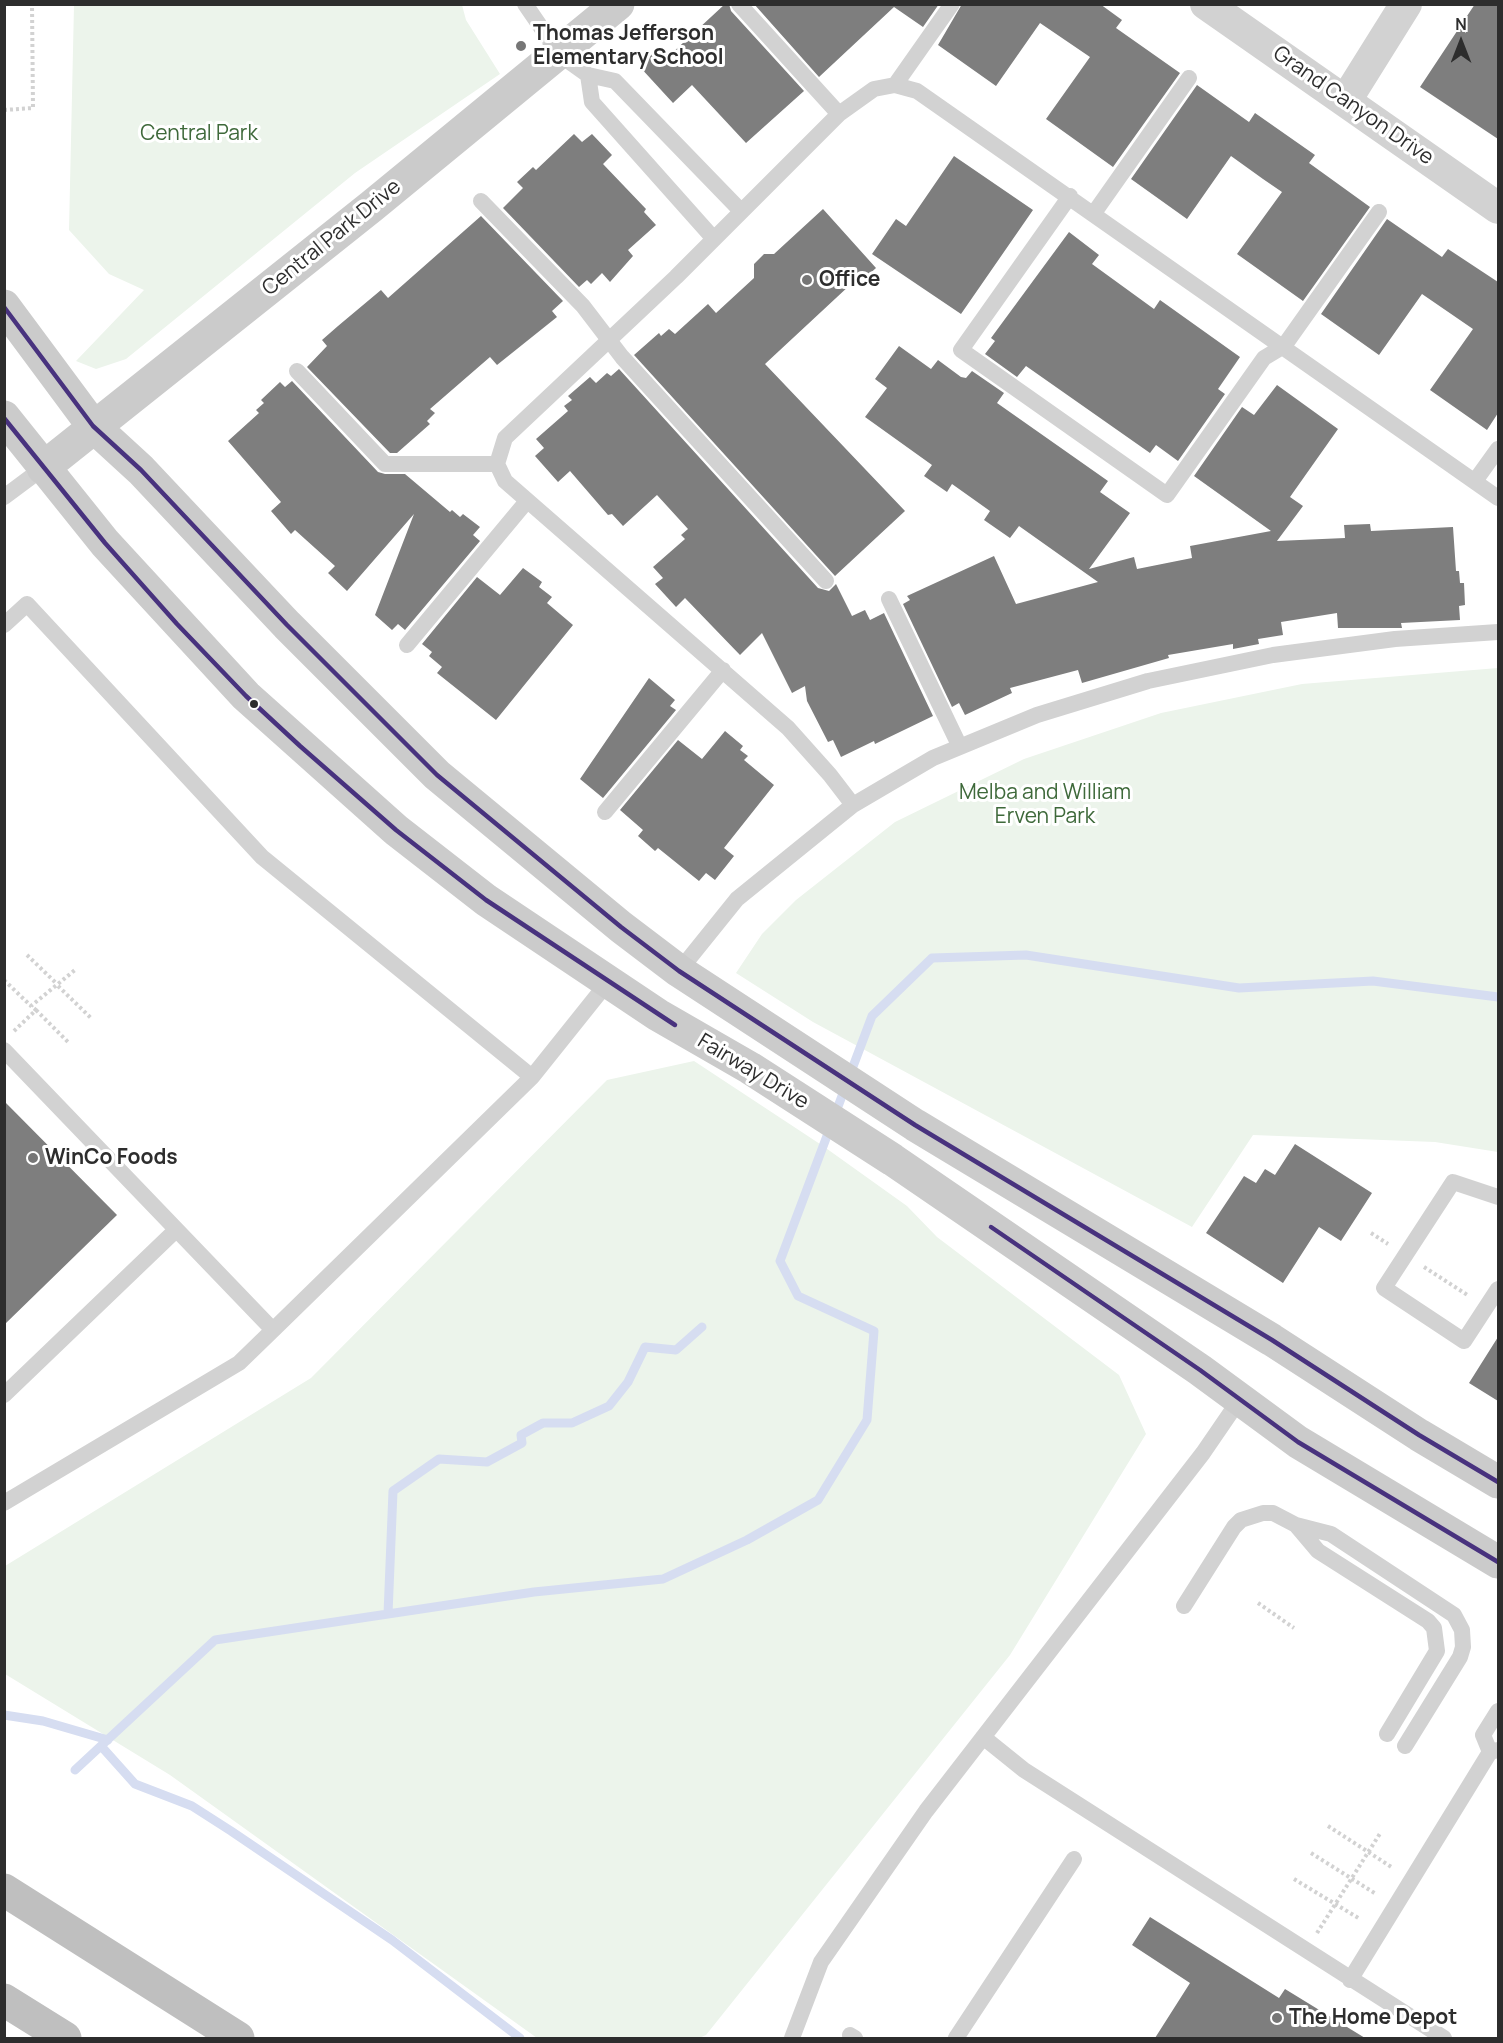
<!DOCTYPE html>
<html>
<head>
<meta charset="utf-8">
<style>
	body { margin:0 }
	#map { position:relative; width:1503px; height:2043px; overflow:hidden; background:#fff; font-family:Manrope,sans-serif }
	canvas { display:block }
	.frame { position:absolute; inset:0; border:6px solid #2d2d2d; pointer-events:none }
	.north { position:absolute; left:1431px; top:12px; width:60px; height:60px; -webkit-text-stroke:4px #fff; paint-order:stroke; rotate:0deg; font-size:16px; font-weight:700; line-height:24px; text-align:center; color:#2d2d2d }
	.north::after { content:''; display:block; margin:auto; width:21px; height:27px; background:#2d2d2d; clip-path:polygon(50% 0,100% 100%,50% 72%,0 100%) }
</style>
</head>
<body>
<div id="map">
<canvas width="1503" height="2043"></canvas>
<div class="frame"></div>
<div class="north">N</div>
</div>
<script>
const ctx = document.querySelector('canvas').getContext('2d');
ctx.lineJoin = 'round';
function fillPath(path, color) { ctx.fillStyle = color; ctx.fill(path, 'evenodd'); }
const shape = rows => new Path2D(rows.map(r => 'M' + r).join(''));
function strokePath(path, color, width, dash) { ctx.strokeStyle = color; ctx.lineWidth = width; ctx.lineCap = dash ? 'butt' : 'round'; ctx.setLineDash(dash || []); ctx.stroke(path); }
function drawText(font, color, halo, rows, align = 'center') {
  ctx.font = font + ' Manrope,sans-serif'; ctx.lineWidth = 6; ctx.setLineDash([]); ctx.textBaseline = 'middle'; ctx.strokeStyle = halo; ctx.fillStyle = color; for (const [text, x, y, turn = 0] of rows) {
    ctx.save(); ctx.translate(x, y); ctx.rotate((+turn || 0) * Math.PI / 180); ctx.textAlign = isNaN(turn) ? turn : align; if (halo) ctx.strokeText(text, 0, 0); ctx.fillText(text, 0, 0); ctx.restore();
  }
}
const green = shape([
	[74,5,462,5,466,20,500,74,355,173,126,359,96,369,76,361,144,290,109,274,69,230],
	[1498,668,1498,1152,1435,1142,1253,1135,1192,1227,813,1022,736,973,762,934,796,900,895,822,1024,759,1161,713,1302,684],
	[694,1061,823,1146,907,1206,937,1237,1119,1375,1146,1434,1010,1655,706,2035,699,2038,537,2038,170,1775,5,1674,5,1566,311,1378,607,1080]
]);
const stream = shape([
	[388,1614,393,1491,439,1459,487,1462,522,1443,521,1435,543,1423,572,1423,609,1406,628,1382,645,1347,676,1350,702,1327],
	[4,1715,43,1721,108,1740],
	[101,1746,135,1784,192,1806,231,1831,392,1940,520,2038],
	[75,1770,215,1640,534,1592,663,1579,747,1540,818,1500,867,1420,874,1331,798,1296,780,1261,872,1016,932,958,1026,955,1239,988,1373,981,1498,997]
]);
const building = shape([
	[725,4,729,4,731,11,804,91,746,143,692,85,673,103,639,66,661,46,670,55],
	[754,4,939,4,923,27,894,7,819,77],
	[962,4,1100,4,1122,20,1116,28,1180,73,1113,167,1046,119,1090,57,1040,23,996,86,938,45],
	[1475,4,1498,4,1498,139,1420,87],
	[1197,85,1249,122,1255,113,1315,155,1309,163,1370,207,1303,301,1237,254,1282,192,1263,179,1231,156,1187,219,1131,179],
	[574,134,582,142,592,134,612,155,603,164,646,209,644,212,656,225,628,250,633,256,610,282,602,273,591,284,587,280,579,287,503,208,523,188,517,182,533,167,536,170],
	[954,156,1033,210,961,314,872,254,896,219,906,226],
	[823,209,876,268,854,288,850,285,765,364,905,511,835,576,634,355,659,333,661,336,669,329,675,334,708,304,716,313,754,278,754,264,764,254,774,254],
	[481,216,563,301,552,311,557,317,497,365,490,357,430,409,435,413,427,421,430,424,397,453,390,453,307,367,327,346,322,340,338,326,381,290,388,298],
	[1387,219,1442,257,1448,249,1498,282,1498,413,1487,430,1430,390,1473,329,1422,294,1379,355,1321,314],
	[1069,232,1099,255,1092,264,1154,309,1160,300,1240,357,1218,389,1225,394,1178,461,1156,445,1150,453,1026,366,1017,377,985,354,995,341,991,338],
	[899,346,931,369,938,360,961,377,966,378,972,371,1004,393,997,403,1108,481,1100,492,1130,513,1089,569,1134,557,1137,569,1192,558,1190,546,1271,531,1194,476,1242,407,1254,415,1277,385,1338,429,1290,497,1303,506,1277,541,1345,538,1344,525,1370,524,1371,531,1453,527,1456,571,1459,571,1460,583,1464,583,1465,605,1459,606,1460,620,1401,623,1402,628,1338,628,1337,613,1281,622,1283,635,1258,639,1259,644,1233,649,1233,644,1168,655,1169,658,1082,683,1078,670,1010,688,1012,693,965,715,959,703,952,707,903,604,910,600,907,596,994,556,1016,604,1098,582,1019,526,1010,538,984,520,990,511,952,484,947,492,924,476,932,465,865,417,887,388,875,379],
	[619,369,818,588,829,591,836,584,852,616,865,610,870,620,884,613,933,716,875,744,874,741,841,757,833,740,828,742,807,701,805,686,792,693,762,633,740,655,685,598,676,607,655,584,663,578,653,567,685,539,681,535,688,529,657,495,623,526,612,514,608,515,570,471,558,482,535,456,544,448,536,439,568,411,564,406,572,400,568,396,590,377,596,383,607,373,611,376],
	[292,381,378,472,385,474,405,474,450,512,452,510,460,517,463,514,480,527,473,535,480,541,405,630,398,624,392,630,375,615,414,514,347,591,328,573,335,566,295,530,291,534,271,511,281,502,228,441,259,413,256,410,264,403,261,400,280,382,285,387],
	[523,568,542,582,539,587,552,597,547,603,573,625,496,720,437,673,442,667,429,656,432,652,422,644,477,577,500,595],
	[649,678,675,700,670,706,676,710,603,798,580,779],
	[725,731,743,746,740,750,748,756,744,760,774,785,724,848,734,856,715,880,706,873,699,881,658,848,655,851,638,836,643,830,620,810,678,740,702,759],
	[4,1101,117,1215,4,1325],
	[1295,1144,1372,1193,1341,1241,1319,1227,1283,1283,1206,1233,1244,1176,1256,1183,1265,1169,1275,1175],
	[1498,1337,1498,1401,1469,1383],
	[1150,1917,1279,1998,1285,1989,1365,2038,1155,2038,1190,1983,1132,1945]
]);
const path = shape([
	[4,110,33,108,32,4],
	[27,955,56,983],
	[4,980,31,1006],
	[58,986,92,1019],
	[36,1010,68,1042],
	[14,1031,36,1010,31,1006,75,970],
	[1371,1233,1388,1244],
	[1424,1267,1469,1296],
	[1258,1603,1294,1628],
	[1328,1826,1393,1868],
	[1311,1853,1376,1894],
	[1294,1879,1360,1919],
	[1317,1933,1381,1832]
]);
const lane = shape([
	[525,4,560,55,588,75,615,81,741,211],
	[739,4,839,114],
	[588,75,592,102,714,239],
	[895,85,952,4],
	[1070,196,961,350,1167,495,1264,358,1284,346,1379,212],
	[481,201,583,306,622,357,826,581],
	[1094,213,1189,78],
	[297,371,385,464,497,464],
	[1475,481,1498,449],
	[4,497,43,468],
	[889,599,960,747],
	[4,625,27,604,262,857,532,1077],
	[407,645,527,501],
	[853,805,830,775,788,728,505,481,497,464,505,438,676,277,839,114,874,89,895,85,917,91,1498,498],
	[605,812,723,670],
	[679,971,737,899,853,805,933,758,1037,715,1148,681,1273,655,1395,639,1498,632],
	[4,1050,273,1330,239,1363,4,1503],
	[1498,1197,1453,1182,1384,1288,1464,1341,1498,1289],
	[273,1330,532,1077,608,982],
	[4,1395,176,1230],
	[1296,1525,1318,1551,1428,1621,1434,1628,1437,1651,1387,1734],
	[1184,1606,1234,1527,1241,1520,1263,1513,1273,1513,1296,1525,1331,1534,1454,1615,1462,1630,1463,1647,1460,1657,1405,1746],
	[983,1737,1024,1770,1444,2038],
	[1490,1752,1483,1735,1498,1711],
	[1350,1980,1490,1752,1498,1750],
	[850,2035,855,2038],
	[792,2038,821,1962,926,1811,1203,1453,1240,1399],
	[956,2038,1074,1859]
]);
const street = shape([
	[1206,4,1498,208],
	[1346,100,1406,4]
]);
const secondary = shape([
	[4,306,93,426,141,470,287,625,437,775,621,927,679,971,915,1125,1272,1340,1419,1435,1498,1482],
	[4,417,105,543,246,696,396,830,486,900,658,1015,750,1068,893,1160,1200,1370,1298,1442,1498,1562],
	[43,468,372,206,618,4]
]);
const highway = shape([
	[4,1890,238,2038],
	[4,2000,65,2038]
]);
const bus1 = shape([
	[4,307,93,426,141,470,287,625,437,775,621,927,679,971,915,1125,1272,1340,1419,1435,1498,1482],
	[4,418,105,543,177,624,246,696,300,746,396,830,486,900,675,1025],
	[991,1227,1200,1370,1298,1442,1498,1562]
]);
const markers = [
	[521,46,6,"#767676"],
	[807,280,6,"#767676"],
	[254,704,5,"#2d2d2d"],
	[33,1158,6,"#767676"],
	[1277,2018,6,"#767676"]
];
const poiNames = [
	["Thomas Jefferson",533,34],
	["Elementary School",533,58],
	["Office",819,280],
	["WinCo Foods",45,1158],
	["The Home Depot",1289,2018]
];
const streetNames = [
	["Grand Canyon Drive",1353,106,35],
	["Central Park Drive",332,238,-39],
	["Fairway Drive",753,1072,31]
];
const parkNames = [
	["Central Park",199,134],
	["Melba and William",1045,793],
	["Erven Park",1045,817]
];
fillPath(green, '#ecf4eb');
strokePath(stream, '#d6ddf1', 9);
fillPath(building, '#7e7e7e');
strokePath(path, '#d2d2d2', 4, [3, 3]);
strokePath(lane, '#d2d2d2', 16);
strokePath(street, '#d2d2d2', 32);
strokePath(secondary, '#cbcbcb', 33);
strokePath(highway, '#bfbfbf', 33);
strokePath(bus1, '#48327e', 4.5);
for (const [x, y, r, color] of markers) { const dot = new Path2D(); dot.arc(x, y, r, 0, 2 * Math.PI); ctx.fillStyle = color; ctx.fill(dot); strokePath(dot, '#fff', 2); }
drawText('bold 21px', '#2d2d2d', '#fff', poiNames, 'left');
drawText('21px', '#2d2d2d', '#fff', streetNames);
drawText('21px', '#3e693a', '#fff', parkNames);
</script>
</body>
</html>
